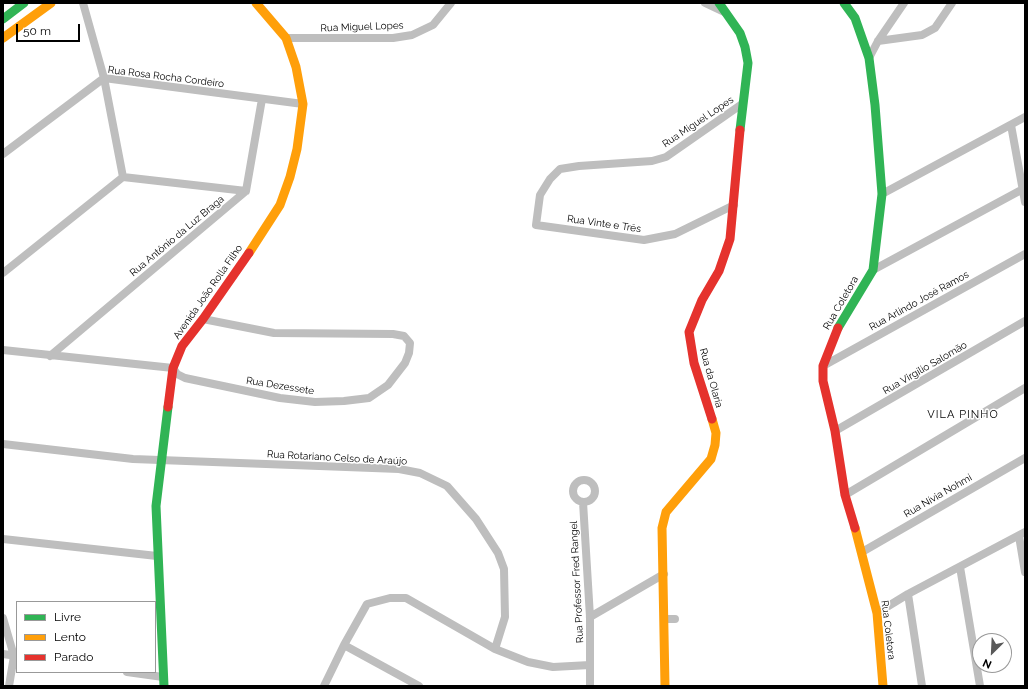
<!DOCTYPE html>
<html>
<head>
<meta charset="utf-8">
<style>
	body { margin:0 }
	#map { position:relative; width:1028px; height:689px; overflow:hidden; background:#fff; font-family:Raleway,sans-serif }
	canvas { display:block }
	.frame { position:absolute; inset:0; border:4px solid #000; pointer-events:none }
	.legend { position:absolute; left:16px; top:601px; width:140px; height:72px; box-sizing:border-box; background:#fff; border:1px solid #999; margin:0; padding:5px 7px; list-style:none; font-size:12px; color:#000 }
	.legend li { display:flex; align-items:center; gap:8px; height:20px }
	.legend b { width:20px; border:1px solid #999 }
	.north { position:absolute; left:972px; top:633px; width:40px; height:40px; box-sizing:border-box; background:#fff; border:1px solid #999; border-radius:50%; rotate:204deg; font-size:11px; font-weight:700; line-height:16px; text-align:center; color:#000 }
	.north::after { content:''; display:block; margin:auto; width:14px; height:18px; background:#595959; clip-path:polygon(50% 0,100% 100%,50% 72%,0 100%) }
	.scale { position:absolute; left:16px; top:24px; width:64px; height:18px; box-sizing:border-box; border:2px solid #000; border-top:0; padding-left:5px; font-size:12px; line-height:14px; white-space:nowrap; color:#000; -webkit-text-stroke:3px #fff; paint-order:stroke }
</style>
</head>
<body>
<div id="map">
<canvas width="1028" height="689"></canvas>
<div class="frame"></div>
<ul class="legend">
<li><b style="height:5px;background:#30b455"></b>Livre</li>
<li><b style="height:5px;background:#ff9f0a"></b>Lento</li>
<li><b style="height:5px;background:#e5322d"></b>Parado</li>
</ul>
<div class="north">N</div>
<div class="scale">50 m</div>
</div>
<script>
const ctx = document.querySelector('canvas').getContext('2d');
ctx.lineJoin = 'round';
const shape = rows => new Path2D(rows.map(r => 'M' + r).join(''));
function strokePath(path, color, width, dash) { ctx.strokeStyle = color; ctx.lineWidth = width; ctx.lineCap = dash ? 'butt' : 'round'; ctx.setLineDash(dash || []); ctx.stroke(path); }
function drawText(font, color, halo, rows, align = 'center') {
  ctx.font = font + ' Raleway,sans-serif'; ctx.lineWidth = 3; ctx.setLineDash([]); ctx.textBaseline = 'middle'; ctx.strokeStyle = halo; ctx.fillStyle = color; for (const [text, x, y, turn = 0] of rows) {
    ctx.save(); ctx.translate(x, y); ctx.rotate((+turn || 0) * Math.PI / 180); ctx.textAlign = isNaN(turn) ? turn : align; if (halo) ctx.strokeText(text, 0, 0); ctx.fillText(text, 0, 0); ctx.restore();
  }
}
const street = shape([
	[83,3,104,78,123,177],
	[705,3,724,12],
	[286,38,393,38,412,35,433,25,451,3],
	[878,41,922,35,935,28,952,3],
	[869,58,878,41,904,3],
	[1011,125,1025,202],
	[3,154,104,78,303,104],
	[882,194,1025,117],
	[734,205,675,234,644,240,536,225,540,195,550,179,560,169,579,166,652,161,666,157,742,104],
	[873,270,1023,189],
	[3,273,123,177,246,191],
	[3,350,173,368,177,374,185,378,280,398,315,402,344,401,369,398,388,385,405,363,409,353,410,343,404,336,393,334,274,333,203,319],
	[50,356,246,191,262,99],
	[823,366,1025,254],
	[835,431,1025,321],
	[3,444,133,459,399,469,420,473,447,486,476,519,498,553,504,569,505,617,495,649],
	'573 491a11 11 0 1 1 22 0a11 11 0 1 1-22 0Z',
	[845,495,1025,388],
	[583,502,590,617,590,686],
	[1019,536,1025,572],
	[3,539,157,556],
	[862,552,1025,458],
	[960,567,980,686],
	[908,594,922,686],
	[877,613,908,594,1025,532],
	[590,617,664,574],
	[3,618,14,656,9,686],
	[664,619,675,619],
	[344,645,419,686],
	[3,654,17,656],
	[127,672,163,677],
	[324,686,344,645,367,604,390,598,406,598,495,649,528,662,553,667,590,665]
]);
const fast = shape([
	[719,3,740,33,745,47,748,63,740,130],
	[3,19,24,3],
	[838,328,873,270,882,194,875,105,869,58,855,18,844,3],
	[164,686,156,506,168,407]
]);
const slow = shape([
	[3,38,51,3],
	[249,253,280,205,290,177,297,149,303,104,296,67,286,38,256,3],
	[855,528,877,613,883,686],
	[665,686,662,528,666,512,711,459,715,445,716,433,712,419]
]);
const jam = shape([
	[838,328,823,366,823,381,835,431,845,495,855,528],
	[168,407,173,368,182,346,203,319,249,253],
	[712,419,694,363,689,332,702,300,719,271,730,239,740,130]
]);
const streetNames = [
	["Rua Miguel Lopes",362,27,-2],
	["Rua Rosa Rocha Cordeiro",166,77,7],
	["Rua Miguel Lopes",698,122,-34],
	["Rua Vinte e Três",604,224,8],
	["Rua Antônio da Luz Braga",177,236,-40],
	["Avenida João Rolla Filho",208,292,-55],
	["Rua Arlindo José Ramos",919,301,-29],
	["Rua Coletora",841,303,-60],
	["Rua Virgílio Salomão",925,368,-30],
	["Rua da Olaria",711,378,74],
	["Rua Dezessete",280,386,9],
	["Rua Rotariano Celso de Araújo",337,458,3],
	["Rua Nívia Nohmi",938,496,-30],
	["Rua Professor Fred Rangel",577,582,-93],
	["Rua Coletora",888,630,83]
];
const neighbourhoodNames = [
	["VILA PINHO",963,415]
];
strokePath(street, '#bebebe', 8);
strokePath(fast, '#30b455', 9);
strokePath(slow, '#ff9f0a', 9);
strokePath(jam, '#e5322d', 9);
drawText('10px', '#000', '#fff', streetNames);
ctx.letterSpacing = '1px';
drawText('11px', '#000', '#fff', neighbourhoodNames);
ctx.letterSpacing = '0px';
</script>
</body>
</html>
